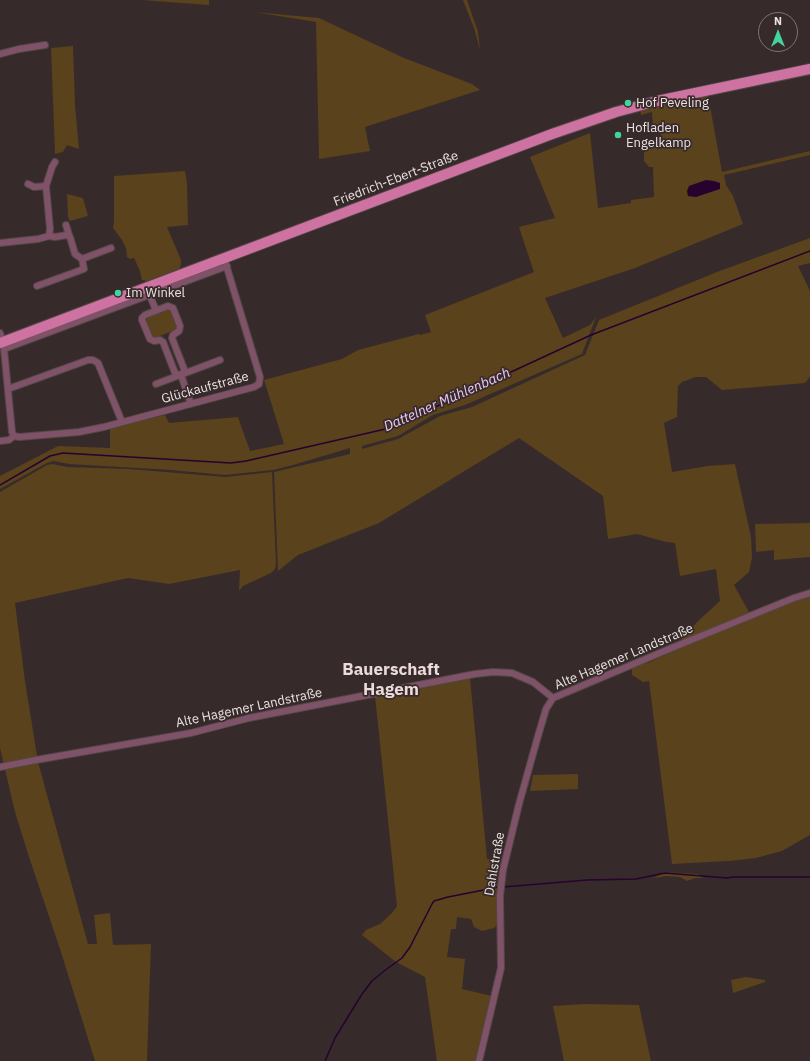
<!DOCTYPE html>
<html>
<head>
<meta charset="utf-8">
<style>
	body { margin:0 }
	#map { position:relative; width:810px; height:1061px; overflow:hidden; background:#372a2a; font-family:"IBM Plex Sans",sans-serif }
	canvas { display:block }
	.north { position:absolute; left:758px; top:12px; width:40px; height:40px; box-sizing:border-box; background:#372a2a; border:1px solid #7f7474; border-radius:50%; rotate:0deg; font-size:11px; font-weight:700; line-height:16px; text-align:center; color:#ebe2e2 }
	.north::after { content:''; display:block; margin:auto; width:14px; height:18px; background:#41d4a1; clip-path:polygon(50% 0,100% 100%,50% 72%,0 100%) }
</style>
</head>
<body>
<div id="map">
<canvas width="810" height="1061"></canvas>
<div class="north">N</div>
</div>
<script>
const ctx = document.querySelector('canvas').getContext('2d');
ctx.lineJoin = 'round';
function fillPath(path, color) { ctx.fillStyle = color; ctx.fill(path, 'evenodd'); }
const shape = rows => new Path2D(rows.map(r => 'M' + r).join(''));
function strokePath(path, color, width, dash) { ctx.strokeStyle = color; ctx.lineWidth = width; ctx.lineCap = dash ? 'butt' : 'round'; ctx.setLineDash(dash || []); ctx.stroke(path); }
function drawText(font, color, halo, rows, align = 'center') {
  ctx.font = font + ' "IBM Plex Sans",sans-serif'; ctx.lineWidth = 3.5; ctx.setLineDash([]); ctx.textBaseline = 'middle'; ctx.strokeStyle = halo; ctx.fillStyle = color; for (const [text, x, y, turn = 0] of rows) {
    ctx.save(); ctx.translate(x, y); ctx.rotate((+turn || 0) * Math.PI / 180); ctx.textAlign = isNaN(turn) ? turn : align; if (halo) ctx.strokeText(text, 0, 0); ctx.fillText(text, 0, 0); ctx.restore();
  }
}
const green = shape([
	[141,0,209,0,209,5],
	[463,0,467,0,478,32,480,50,474,28],
	[254,12,319,18,404,58,472,84,480,90,365,127,370,151,319,159,316,22],
	[73,46,75,105,79,149,67,145,63,152,55,154,51,48],
	[708,95,722,172,810,151,810,155,724,175,726,185,733,196,743,224,635,268,545,298,563,338,590,325,596,317,582,354,465,405,433,415,398,436,362,446,362,449,398,439,440,416,472,407,585,355,599,320,717,272,810,238,810,263,798,266,810,291,810,377,805,383,722,390,706,377,696,377,682,382,678,386,677,417,664,423,672,472,708,466,735,464,751,537,752,558,749,572,734,585,750,614,682,642,681,639,697,622,720,601,716,569,680,576,675,543,666,542,637,534,608,539,603,496,519,438,379,523,298,555,278,571,274,472,350,454,350,448,293,465,273,470,225,475,171,470,69,464,53,461,47,463,0,489,0,476,58,446,110,448,110,428,165,415,169,423,238,417,250,451,284,444,264,380,342,359,358,350,419,334,420,335,431,332,425,315,534,272,519,227,555,218,530,157,590,133,598,208,631,203,631,200,654,197,653,167,649,167,644,161,644,143,661,142,660,129,653,129,652,112,641,115,640,110],
	[185,171,187,183,188,225,167,227,181,260,181,265,179,269,147,281,142,280,140,271,134,258,130,259,127,257,126,248,122,240,113,228,114,221,114,176],
	[67,194,83,198,88,216,70,221,68,217],
	[167,309,171,311,177,326,175,330,155,338,151,335,146,321,148,317],
	[53,464,67,467,129,469,226,477,272,472,276,563,275,569,271,573,243,586,239,591,240,570,169,584,128,578,15,603,25,681,38,762,88,944,97,944,94,915,110,913,113,945,151,944,147,1061,95,1061,60,949,29,857,15,812,0,748,0,492,47,465],
	[810,523,810,557,774,560,774,550,756,552,755,524],
	[810,596,810,835,782,851,756,858,729,861,672,864,649,681,643,682,632,675,632,667,650,662,678,649,789,603],
	[470,678,487,859,502,857,497,899,497,925,494,928,482,931,474,927,471,919,457,917,456,929,451,929,447,957,465,959,462,989,492,996,476,1061,437,1061,425,977,396,962,362,935,366,930,380,924,392,913,397,906,375,696],
	[578,774,578,789,530,791,533,775],
	[664,872,698,874,703,878,695,878,687,881,680,877,666,876,654,878],
	[746,977,765,980,765,982,733,993,731,980],
	[585,1004,639,1005,651,1061,564,1061,553,1006]
]);
const water = shape([
	[706,180,714,181,720,183,720,189,696,197,688,196,687,191,689,186]
]);
const stream = shape([
	[0,485,50,456,63,453,231,463,246,461,390,428,591,335,810,251],
	[503,887,587,880,636,879,665,873,727,878,733,877,810,877],
	[325,1061,335,1038,362,994,372,981,384,971,402,958,410,947,432,904,434,901,448,897,499,887]
]);
const street = shape([
	[0,54,19,49,45,45],
	[28,184,34,187,46,186],
	[66,225,69,235],
	[49,236,50,229,46,186,52,167,55,162],
	[0,243,38,239,49,236,55,237,67,235,70,237,75,254,82,259,84,269,37,286],
	[82,259,111,248],
	[149,294,156,310],
	[0,333,3,342,4,349,12,432,14,436],
	[4,349,227,266],
	[179,375,175,373,163,342,160,340,154,341,150,339,142,320,142,318,145,315,168,306,173,308,180,326,179,331,173,335,172,338,184,369,183,374],
	[181,375,191,404],
	[156,384,220,360],
	[8,389,88,360,93,360,98,363,122,422],
	[14,436,19,437,79,432,104,427,254,387,259,384,260,377,224,258],
	[0,441,9,440,14,436],
	[553,698,674,647,794,598,810,593],
	[0,767,36,760,191,733,249,718,475,674,493,672,512,673,533,682,553,698],
	[479,1061,501,968,500,896,503,870,519,804,538,736,546,709,553,698]
]);
const primary = shape([
	[0,343,552,134,616,112,657,101,810,69]
]);
const markers = [
	[628,103,4,"#41d4a1"],
	[618,135,4,"#41d4a1"],
	[118,293,4,"#41d4a1"]
];
const poiNames = [
	["Hof Peveling",636,103],
	["Hofladen",626,128],
	["Engelkamp",626,143],
	["Im Winkel",126,293]
];
const streetNames = [
	["Friedrich-Ebert-Straße",396,179,-21],
	["Glückaufstraße",205,388,-15],
	["Alte Hagemer Landstraße",624,657,-23],
	["Alte Hagemer Landstraße",249,708,-12],
	["Dahlstraße",495,864,-80]
];
const waterNames = [
	["Dattelner Mühlenbach",447,400,-24]
];
const districtNames = [
	["Bauerschaft",391,670],
	["Hagem",391,690]
];
fillPath(green, '#5a421c');
fillPath(water, '#27022f');
strokePath(stream, '#27022f', 1.5);
strokePath(street, '#544747', 8);
strokePath(primary, '#544747', 12);
strokePath(street, '#7f5268', 6);
strokePath(primary, '#ce72a2', 10);
for (const [x, y, r, color] of markers) { const dot = new Path2D(); dot.arc(x, y, r, 0, 2 * Math.PI); ctx.fillStyle = color; ctx.fill(dot); strokePath(dot, '#372a2a', 1.5); }
drawText('13px', '#ebe2e2', '#372a2a', poiNames, 'left');
drawText('13px', '#ebe2e2', '#372a2a', streetNames);
drawText('italic 14px', '#edc9f7', '#372a2a', waterNames);
drawText('bold 17px', '#ecdbdb', '#372a2a', districtNames);
</script>
</body>
</html>
